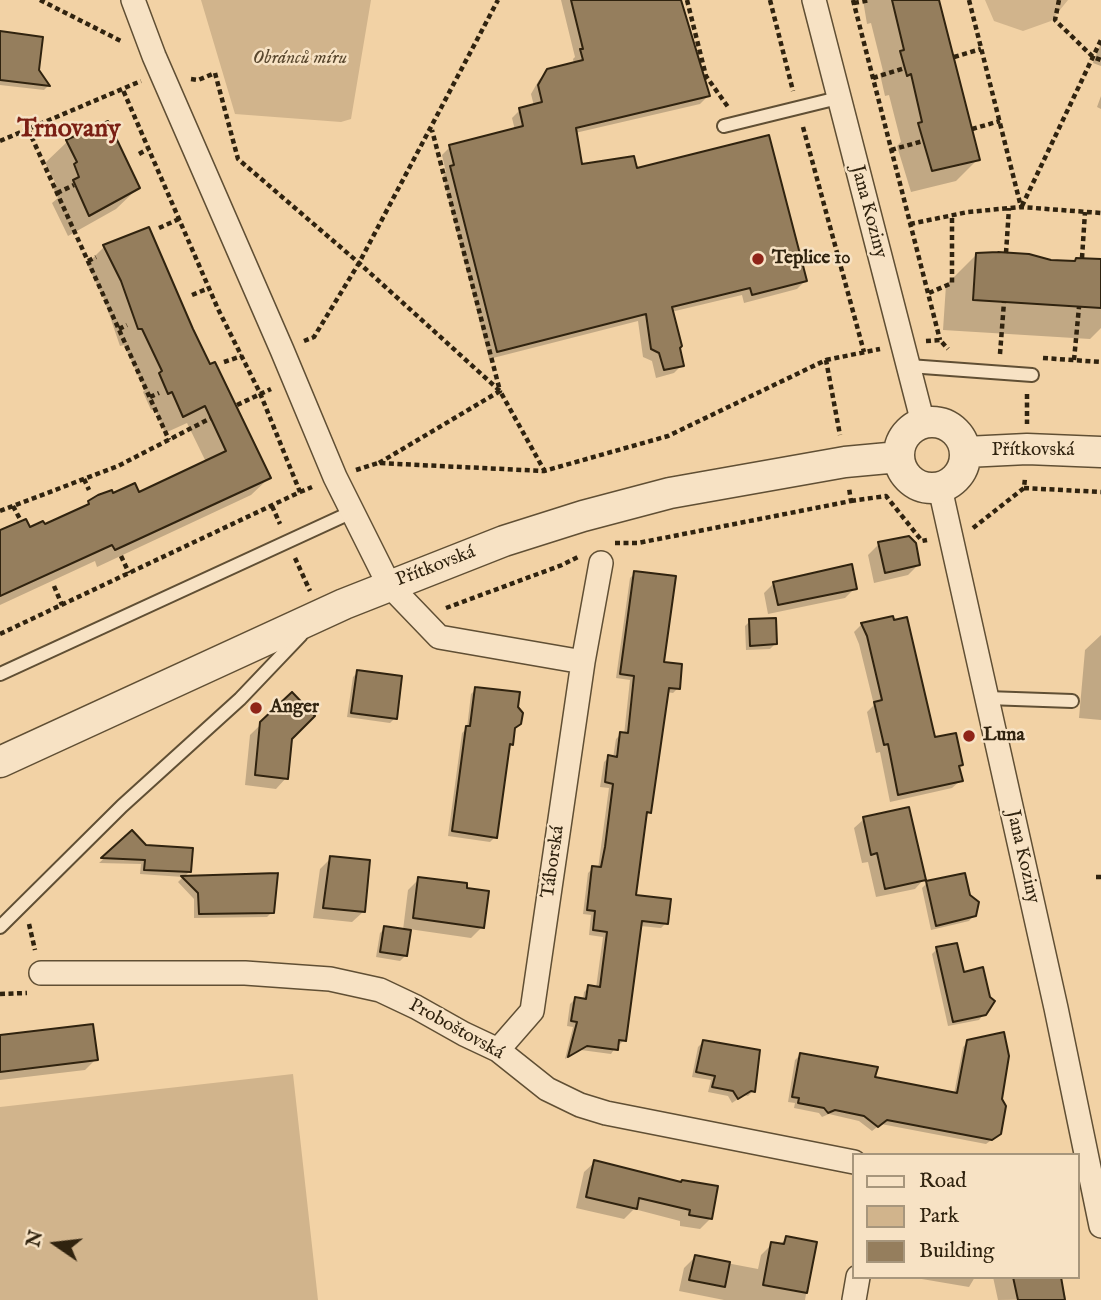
<!DOCTYPE html>
<html>
<head>
<meta charset="utf-8">
<style>
	body { margin:0 }
	#map { position:relative; width:1101px; height:1300px; overflow:hidden; background:#f2d2a5; font-family:"IM FELL English",serif }
	canvas { display:block }
	.legend { position:absolute; left:852px; top:1153px; width:228px; height:126px; box-sizing:border-box; background:#f7e2c4; border:2px solid #a7967c; margin:0; padding:9px 12px; list-style:none; font-size:21px; color:#30230f }
	.legend li { display:flex; align-items:center; gap:14px; height:35px }
	.legend b { width:35px; border:2px solid #a7967c }
	.north { position:absolute; left:21px; top:1209px; width:70px; height:70px; -webkit-text-stroke:5px #f7e2c4; paint-order:stroke; rotate:284deg; font-size:19px; font-weight:700; line-height:28px; text-align:center; color:#30230f }
	.north::after { content:''; display:block; margin:auto; width:24px; height:32px; background:#30230f; clip-path:polygon(50% 0,100% 100%,50% 72%,0 100%) }
</style>
</head>
<body>
<div id="map">
<canvas width="1101" height="1300"></canvas>
<ul class="legend">
<li><b style="height:9px;background:#f7e2c4"></b>Road</li>
<li><b style="height:19px;background:#d1b48c"></b>Park</li>
<li><b style="height:19px;background:#957e5d"></b>Building</li>
</ul>
<div class="north">N</div>
</div>
<script>
const ctx = document.querySelector('canvas').getContext('2d');
ctx.lineJoin = 'round';
function fillPath(path, color) { ctx.fillStyle = color; ctx.fill(path, 'evenodd'); }
const shape = rows => new Path2D(rows.map(r => 'M' + r).join(''));
function strokePath(path, color, width, dash) { ctx.strokeStyle = color; ctx.lineWidth = width; ctx.lineCap = dash ? 'butt' : 'round'; ctx.setLineDash(dash || []); ctx.stroke(path); }
function drawText(font, color, halo, rows, align = 'center') {
  ctx.font = font + ' "IM FELL English",serif'; ctx.lineWidth = 5; ctx.setLineDash([]); ctx.textBaseline = 'middle'; ctx.strokeStyle = halo; ctx.fillStyle = color; for (const [text, x, y, turn = 0] of rows) {
    ctx.save(); ctx.translate(x, y); ctx.rotate((+turn || 0) * Math.PI / 180); ctx.textAlign = isNaN(turn) ? turn : align; if (halo) ctx.strokeText(text, 0, 0); ctx.fillText(text, 0, 0); ctx.restore();
  }
}
const green = shape([
	[201,0,371,0,351,119,341,122,235,114],
	[985,0,1068,0,1051,21,1023,31,994,21],
	[293,1074,318,1300,0,1300,0,1107]
]);
const shadow = shape([
	[561,0,679,0,708,96,700,104,575,133,581,166,636,170,805,281,797,289,744,303,742,295,671,312,682,365,674,373,656,378,652,361,643,357,638,321,489,359,443,176,446,172,442,155,450,147,515,130,512,118,520,110,534,106,531,94,539,80,548,71,574,64,573,59,575,57],
	[863,0,937,0,978,159,956,181,911,192,897,146,901,142,889,95,885,96,880,74,883,71,871,23,867,24],
	[0,35,37,70,48,86,44,90,0,85],
	[1101,43,1101,66,1093,63],
	[1101,96,1101,109,1097,107],
	[108,123,138,188,116,209,68,236,52,203,58,198,53,187,56,184,45,163,67,142],
	[104,247,192,330,269,478,251,495,97,567,95,561,0,605,0,547,82,510,89,503,138,494,206,462,187,423,165,433,155,409,151,410,143,392,145,390,124,345,120,346,104,299,87,264],
	[976,255,1051,262,1101,261,1101,328,1090,339,943,330,946,285],
	[879,544,919,564,908,575,874,583,868,555],
	[635,573,662,664,678,688,673,693,667,692,649,812,645,816,634,897,666,923,661,928,640,926,624,1040,619,1045,617,1045,611,1054,581,1050,565,1059,573,1027,567,1026,570,1004,575,999,583,1000,584,992,589,987,596,988,603,937,589,935,591,915,583,914,588,873,593,868,598,869,600,854,609,788,600,787,604,762,609,757,613,758,616,739,621,734,624,735,630,680,616,678,630,578],
	[774,583,855,588,845,598,768,614,764,593],
	[750,621,775,644,770,649,746,650,745,626],
	[862,624,934,740,961,765,958,768,961,780,952,788,890,802,880,752,876,753,867,712,874,705,859,644,854,632],
	[1101,635,1101,720,1079,718,1085,650],
	[358,672,395,718,390,723,347,717,353,677],
	[476,689,514,729,512,744,508,747,495,837,490,842,448,836,462,733,467,728,471,694],
	[292,694,291,738,286,778,276,789,245,785,250,735],
	[864,819,924,879,915,889,876,897,868,862,862,863,854,828],
	[132,833,145,847,189,872,183,878,276,875,272,912,267,917,194,918,194,899,178,882,183,877,140,874,141,864,99,863],
	[331,858,363,912,352,922,313,918,320,869],
	[419,879,465,890,482,927,471,938,409,929,405,956,400,961,376,957,380,933,385,928,403,930,408,890],
	[927,883,968,896,974,915,969,921,931,930,922,888],
	[937,949,962,974,984,1014,979,1020,948,1026,932,954],
	[0,1037,96,1059,85,1070,0,1080],
	[703,1042,753,1091,748,1096,744,1095,732,1103,728,1096,708,1092,711,1080,692,1077,698,1047],
	[968,1042,994,1138,986,1144,881,1124,872,1131,859,1121,829,1114,822,1117,819,1113,794,1108,795,1103,788,1102,795,1060,800,1055,873,1079,954,1094,963,1047],
	[595,1162,711,1218,700,1229,680,1226,680,1221,634,1209,624,1219,576,1208,584,1172],
	[787,1238,815,1243,805,1300,724,1300,679,1291,684,1268,695,1257,758,1269,761,1255,772,1244,779,1245],
	[910,1277,975,1277,969,1287],
	[993,1277,1061,1277,1066,1299,998,1300]
]);
const building = shape([
	[571,0,681,0,710,96,576,128,582,164,634,156,637,168,769,135,807,281,752,295,750,288,672,307,682,346,680,348,684,366,664,370,659,353,651,349,646,314,497,352,450,166,454,165,449,145,523,126,519,108,542,102,538,85,547,69,583,60,580,49,583,49,571,0],
	[892,0,939,0,980,160,932,171,918,123,922,122,911,74,907,76,900,51,904,50,892,0],
	[0,31,43,37,39,70,50,86,0,80,0,31],
	[108,121,140,188,89,216,73,180,79,177,74,164,77,162,66,140,108,121],
	[149,227,193,329,210,364,215,362,271,478,115,550,112,545,0,596,0,530,26,519,30,527,43,521,45,524,89,504,88,501,98,495,112,490,113,493,135,483,139,492,226,451,205,406,183,417,172,392,168,394,159,373,162,371,142,329,138,329,121,281,103,245,149,227],
	[998,252,1029,254,1051,260,1075,261,1076,258,1101,259,1101,308,973,300,976,253,998,252],
	[909,536,916,543,920,565,885,573,878,542,909,536],
	[852,564,857,589,778,605,773,582,852,564],
	[634,571,676,576,664,662,682,664,680,689,669,688,651,813,647,812,636,895,671,899,668,924,642,921,626,1041,619,1040,618,1050,587,1046,568,1057,577,1022,571,1021,575,997,586,999,588,985,600,987,607,932,593,930,595,911,587,910,592,866,601,867,605,847,613,784,605,782,608,755,617,757,620,732,628,733,634,676,620,674,634,571],
	[893,616,894,620,907,617,935,737,956,733,963,765,959,766,963,781,898,795,888,744,884,745,874,702,882,700,867,636,861,623,893,616],
	[776,618,777,644,750,646,749,619,776,618],
	[357,670,402,676,397,719,351,713,357,670],
	[475,687,520,692,518,707,523,713,521,724,515,728,513,745,510,744,497,838,452,831,466,726,470,726,475,687],
	[292,692,315,716,292,739,288,779,255,775,260,722,292,692],
	[909,807,926,880,885,889,877,853,871,855,863,817,909,807],
	[132,830,146,845,193,848,191,872,144,870,145,860,101,858,132,830],
	[330,856,370,860,365,912,323,908,330,856],
	[278,873,274,913,199,914,198,893,181,876,278,873],
	[965,873,970,895,979,902,976,916,936,926,926,881,965,873],
	[418,877,467,883,467,888,489,891,484,928,413,918,418,877],
	[384,926,411,930,407,956,380,952,384,926],
	[957,943,964,972,983,967,990,997,995,1001,986,1015,953,1022,936,947,957,943],
	[93,1024,98,1060,0,1072,0,1035,93,1024],
	[1004,1032,1009,1056,1002,1099,1006,1106,1001,1134,992,1140,887,1120,878,1127,864,1116,835,1110,828,1113,824,1108,798,1103,799,1098,792,1097,800,1053,878,1067,875,1077,957,1093,967,1040,1004,1032],
	[703,1040,760,1050,755,1092,751,1091,738,1099,733,1091,712,1087,715,1076,696,1072,703,1040],
	[594,1160,681,1182,682,1180,718,1186,712,1219,689,1215,690,1210,639,1198,637,1209,586,1197,594,1160],
	[786,1236,817,1242,807,1293,763,1285,771,1242,784,1244,786,1236],
	[695,1255,730,1262,725,1287,689,1280,695,1255],
	[1013,1277,1061,1277,1065,1300,1018,1300,1013,1277]
]);
const path = shape([
	[40,0,121,41],
	[687,0,706,76,728,107],
	[770,0,793,91],
	[853,0,940,340],
	[969,0,1021,207],
	[1059,0,1055,20,1093,57,1101,60],
	[854,3,870,0],
	[954,57,981,49],
	[873,78,905,68],
	[191,79,198,80,215,73,238,159,359,263,500,391,544,470],
	[803,127,864,352],
	[28,129,169,440],
	[972,129,1000,121],
	[0,141,141,81],
	[891,150,923,141],
	[139,154,148,149],
	[57,193,74,185],
	[1022,206,1101,40],
	[910,224,968,212,1021,207,1101,213],
	[159,228,179,219],
	[1006,253,1009,208],
	[1082,258,1085,212],
	[88,261,96,257],
	[929,293,952,283,952,215],
	[192,295,209,288],
	[119,329,127,325],
	[304,341,314,337,359,263,498,0],
	[926,341,940,340,948,349],
	[1000,354,1004,302],
	[1043,358,1101,362],
	[826,360,880,349],
	[1074,360,1079,307],
	[224,362,242,356],
	[1027,394,1027,424],
	[150,397,159,393],
	[237,405,271,389],
	[379,463,500,391,432,130],
	[356,470,378,463,544,471,668,436,826,360,840,435],
	[84,479,89,490],
	[1024,488,1101,492],
	[300,492,312,487],
	[851,501,886,496,922,541,927,540],
	[13,506,21,521],
	[272,506,280,524],
	[0,511,118,466,211,418],
	[973,528,1024,488,1025,478],
	[615,543,638,543,851,501,849,488],
	[121,556,129,573],
	[295,558,310,591],
	[54,586,62,605],
	[446,608,562,565,578,557],
	[0,634,300,492,260,393,218,309,123,90],
	[1096,877,1101,877],
	[29,924,35,950],
	[0,994,27,993]
]);
const service = shape([
	[724,126,838,98],
	[909,366,1032,375],
	[0,674,352,512],
	[987,698,1072,701],
	[0,927,122,806,240,699,301,635]
]);
const minor = shape([
	[133,0,154,56,282,350,335,477,389,585,439,637,583,662,532,1011,498,1050],
	[814,0,923,423],
	[940,488,1056,1008,1101,1226],
	[583,662,601,563],
	[41,973,245,973,330,979,380,990,416,1007,464,1034,498,1050,547,1089,580,1105,606,1113,854,1162],
	[854,1300,858,1277]
]);
const tertiary = shape([
	'899 455a33 33 0 1 1 66 0a33 33 0 1 1-66 0Z',
	[966,452,1027,449,1101,452],
	[0,762,344,604,504,541,583,516,670,493,845,462,899,457]
]);
const markers = [
	[758,259,7,"#8f2418"],
	[256,708,7,"#8f2418"],
	[969,736,7,"#8f2418"]
];
const parkNames = [
	["Obránců míru",300,59]
];
const streetNames = [
	["Jana Koziny",868,212,75],
	["Přítkovská",1033,451],
	["Přítkovská",436,567,-21],
	["Jana Koziny",1022,857,77],
	["Táborská",554,862,-82],
	["Proboštovská",456,1030,29]
];
const poiNames = [
	["Teplice 10",772,259],
	["Anger",270,708],
	["Luna",983,736]
];
const districtNames = [
	["Trnovany",69,131]
];
fillPath(green, '#d1b48c');
fillPath(shadow, '#0003');
fillPath(building, '#957e5d');
strokePath(building, '#30230f', 2);
strokePath(service, '#604f34', 16);
strokePath(minor, '#604f34', 26);
strokePath(tertiary, '#604f34', 33);
strokePath(path, '#30230f', 4.5, [5, 3.5]);
strokePath(service, '#f7e2c4', 12);
strokePath(minor, '#f7e2c4', 23);
strokePath(tertiary, '#f7e2c4', 30);
for (const [x, y, r, color] of markers) { const dot = new Path2D(); dot.arc(x, y, r, 0, 2 * Math.PI); ctx.fillStyle = color; ctx.fill(dot); strokePath(dot, '#f7e2c4', 2.5); }
drawText('italic 19px', '#58472e', '#f7e2c4', parkNames);
drawText('19px', '#30230f', '#f7e2c4', streetNames);
drawText('bold 19px', '#30230f', '#f7e2c4', poiNames, 'left');
drawText('bold 26px', '#7a1f14', '#f7e2c4', districtNames);
</script>
</body>
</html>
